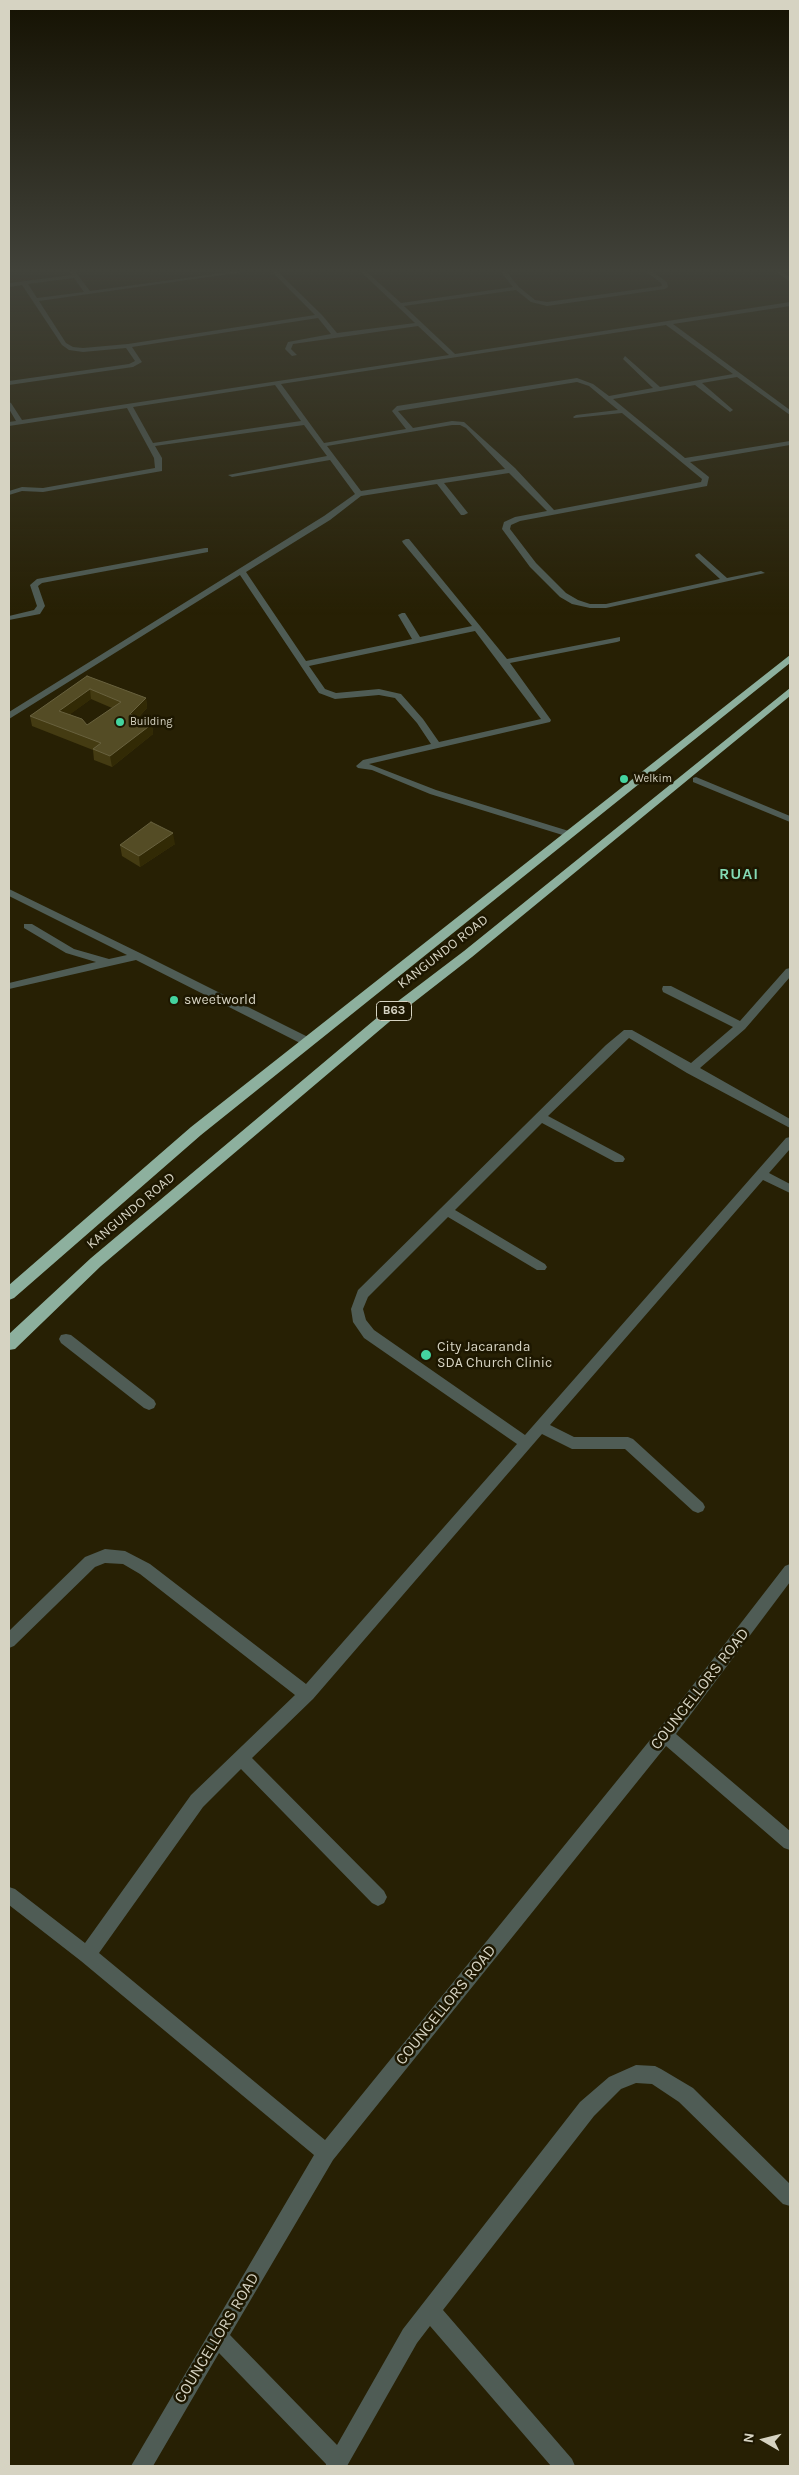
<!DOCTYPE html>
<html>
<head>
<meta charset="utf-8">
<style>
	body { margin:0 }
	#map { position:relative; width:799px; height:2475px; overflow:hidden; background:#272004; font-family:Karla,sans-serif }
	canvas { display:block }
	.frame { position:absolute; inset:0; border:10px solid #d6d3c2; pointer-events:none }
	.north { position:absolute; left:739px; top:2415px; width:50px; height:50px; -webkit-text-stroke:4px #1d1700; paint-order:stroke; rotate:278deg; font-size:14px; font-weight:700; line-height:20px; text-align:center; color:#d6d3c2 }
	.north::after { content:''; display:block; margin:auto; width:18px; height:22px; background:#d6d3c2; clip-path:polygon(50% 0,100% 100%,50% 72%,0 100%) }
</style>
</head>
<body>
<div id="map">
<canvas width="799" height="2475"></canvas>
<div class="frame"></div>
<div class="north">N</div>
</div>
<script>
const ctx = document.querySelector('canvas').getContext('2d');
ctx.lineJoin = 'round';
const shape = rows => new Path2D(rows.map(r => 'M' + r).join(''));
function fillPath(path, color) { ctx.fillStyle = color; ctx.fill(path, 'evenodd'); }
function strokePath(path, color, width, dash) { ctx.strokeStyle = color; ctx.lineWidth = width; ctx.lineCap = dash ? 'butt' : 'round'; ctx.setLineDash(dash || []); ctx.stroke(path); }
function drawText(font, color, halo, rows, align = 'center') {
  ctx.font = font + ' Karla,sans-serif'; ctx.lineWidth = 5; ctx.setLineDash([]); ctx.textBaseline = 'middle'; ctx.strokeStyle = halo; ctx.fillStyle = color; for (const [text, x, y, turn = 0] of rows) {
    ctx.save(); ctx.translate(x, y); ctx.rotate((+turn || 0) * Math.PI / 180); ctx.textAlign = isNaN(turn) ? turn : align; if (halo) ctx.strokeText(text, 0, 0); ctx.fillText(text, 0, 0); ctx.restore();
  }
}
const minor = shape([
	[68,270,74,270,90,291,244,270,258,270,39,301,66,343,73,347,83,348,128,344,315,315,270,270,276,270,322,315,337,333,415,323,359,270,365,270,401,303,513,287,499,270,505,270,519,287,535,300,547,302,662,286,661,283,644,270,650,270,667,282,668,287,665,289,547,306,531,302,516,290,404,306,455,354,790,302,790,306,673,324,790,410,790,415,737,377,702,383,732,409,733,410,730,412,695,385,613,399,685,458,790,441,790,445,690,462,709,477,707,486,520,521,511,525,510,529,536,563,566,593,578,600,590,604,606,604,720,579,696,557,695,555,699,553,727,578,761,571,765,573,606,608,590,608,572,604,560,597,530,567,502,529,504,522,515,517,547,511,509,473,444,483,468,513,464,515,461,515,437,484,361,496,330,520,246,572,306,661,412,639,398,615,402,613,405,613,420,637,472,626,403,543,402,541,406,539,409,539,507,659,620,637,620,641,617,642,510,663,551,720,550,722,369,764,436,790,572,832,572,836,569,837,430,794,372,770,358,768,356,766,363,760,431,744,417,723,395,698,379,695,335,699,319,693,240,575,9,719,9,712,324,516,355,494,330,460,232,477,228,475,327,456,304,425,155,446,162,458,162,471,43,492,22,491,9,495,9,491,22,487,43,488,155,468,154,458,127,408,9,426,9,422,16,421,9,409,9,402,11,403,22,420,449,355,418,326,293,344,291,349,297,355,292,356,285,349,288,342,331,334,318,318,132,347,142,362,133,367,9,385,9,381,129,364,135,361,126,348,83,352,69,350,62,345,22,285,9,287,9,283,72,275,68,270],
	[74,278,84,292,37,298,28,284,74,278],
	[666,325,733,374,660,387,625,356,623,359,653,388,609,396,593,384,577,378,397,406,392,411,406,429,324,443,281,384,666,325],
	[577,382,589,386,618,410,576,415,573,417,574,418,622,413,702,479,701,482,554,510,515,468,464,422,452,421,413,428,398,411,577,382],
	[275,385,301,421,153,443,133,407,275,385],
	[452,425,460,425,466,428,505,469,361,491,327,446,452,425],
	[475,631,541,719,439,742,423,719,401,694,379,689,336,693,325,689,309,666,475,631],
	[774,270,780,270,790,277,790,282,774,270],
	[205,548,208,548,208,552,42,583,38,586,45,606,40,614,9,620,9,616,34,610,37,606,30,585,37,579,205,548],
	[696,777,790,816,790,822,693,782,693,778,696,777],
	[9,889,142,954,312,1039,314,1042,308,1046,304,1045,136,960,9,989,9,983,96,962,66,953,24,928,24,924,32,924,74,949,109,959,127,955,9,896,9,889],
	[790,968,790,977,745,1029,700,1068,790,1119,790,1128,687,1073,629,1038,548,1116,623,1156,625,1159,623,1162,615,1162,542,1123,455,1210,545,1264,547,1267,545,1270,537,1270,448,1217,368,1297,363,1309,366,1320,374,1330,525,1435,786,1138,790,1137,790,1149,769,1173,790,1184,790,1193,763,1180,550,1425,574,1437,628,1437,633,1439,703,1503,705,1507,703,1511,698,1513,693,1511,625,1449,572,1449,542,1434,313,1699,252,1758,384,1891,387,1897,384,1903,378,1906,372,1903,241,1769,203,1807,99,1953,325,2140,659,1729,785,1566,790,1564,790,1582,676,1734,790,1831,790,1850,784,1848,666,1746,333,2160,230,2335,337,2445,403,2329,580,2102,609,2077,636,2065,655,2066,661,2069,693,2088,790,2184,790,2206,783,2204,679,2102,652,2084,636,2083,621,2089,594,2116,443,2310,572,2459,575,2466,551,2466,430,2326,417,2343,347,2466,326,2466,326,2464,219,2353,153,2466,131,2466,314,2155,81,1961,9,1905,9,1887,15,1889,85,1943,191,1795,295,1695,140,1574,123,1564,105,1563,95,1567,14,1646,9,1648,9,1631,85,1557,105,1549,125,1551,150,1564,306,1684,517,1444,364,1338,353,1322,351,1309,358,1290,606,1045,624,1030,632,1030,691,1063,733,1027,663,992,662,989,663,986,671,986,740,1021,786,969,790,968],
	[66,1334,71,1335,154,1400,156,1404,154,1408,149,1410,144,1408,61,1343,59,1339,61,1335,66,1334]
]);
const highway = shape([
	[790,655,790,663,201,1135,14,1298,9,1300,9,1285,191,1127,790,655],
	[790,688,790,696,472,957,395,1017,101,1266,15,1349,9,1350,9,1334,91,1258,385,1011,464,951,790,688]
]);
const wall = shape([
	[87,676,146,698,147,708,138,718,152,724,153,734,112,767,94,760,93,750,32,726,30,716],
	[91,699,112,708,87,725,70,714],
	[175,844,140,867,122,856,120,845]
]);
const shadedWall = shape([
	[90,689,91,699,61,721,59,711],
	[146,698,147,708,132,724,130,714],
	[152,724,153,734,112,767,110,756],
	[173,833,175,844,140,867,139,856]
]);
const building = shape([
	[87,676,146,698,130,714,152,724,110,756,93,749,101,743,30,716,87,676],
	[90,689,121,702,87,725,82,719,59,711,90,689],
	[151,822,173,833,139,856,120,845,151,822]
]);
const markers = [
	[120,722,5,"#44d49f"],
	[624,779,5,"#44d49f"],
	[174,1000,5,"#44d49f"],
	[426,1355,6,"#44d49f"]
];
const farPoinames = [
	["Building",130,722],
	["Welkim",634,779]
];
const shields = [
	[394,1011,35]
];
const shieldNames = [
	["B63",394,1011]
];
const streetNames = [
	["KANGUNDO ROAD",443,952,-38],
	["KANGUNDO ROAD",131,1211,-40]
];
const poiNames = [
	["sweetworld",184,1000],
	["City Jacaranda",437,1347],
	["SDA Church Clinic",437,1363]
];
const farDistrictnames = [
	["RUAI",739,874]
];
const nearStreetnames = [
	["COUNCELLORS ROAD",700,1689,-52],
	["COUNCELLORS ROAD",446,2005,-51],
	["COUNCELLORS ROAD",217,2338,-59]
];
fillPath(minor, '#4f5c55');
fillPath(highway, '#8db09e');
fillPath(wall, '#443b12');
fillPath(shadedWall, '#322a05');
fillPath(building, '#544c25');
strokePath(building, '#68613e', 1);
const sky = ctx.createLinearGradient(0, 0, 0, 616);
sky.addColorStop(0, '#151202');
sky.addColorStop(0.44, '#41423a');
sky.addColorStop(1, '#41423a00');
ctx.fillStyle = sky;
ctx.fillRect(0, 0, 799, 616);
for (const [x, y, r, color] of markers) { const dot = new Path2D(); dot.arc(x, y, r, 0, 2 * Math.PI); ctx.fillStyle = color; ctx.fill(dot); strokePath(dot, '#1d1700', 2); }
drawText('11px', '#d6d3c2', '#1d1700', farPoinames, 'left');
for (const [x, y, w] of shields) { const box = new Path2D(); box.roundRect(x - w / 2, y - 9.5, w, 19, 4); ctx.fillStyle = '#1d1700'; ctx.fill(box); strokePath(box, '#d6d3c2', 1); }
drawText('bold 12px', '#d6d3c2', null, shieldNames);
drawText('14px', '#d6d3c2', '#1d1700', streetNames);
drawText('14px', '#d6d3c2', '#1d1700', poiNames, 'left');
ctx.letterSpacing = '1px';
drawText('bold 16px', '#84dab4', '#1d1700', farDistrictnames);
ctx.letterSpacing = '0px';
drawText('16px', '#d6d3c2', '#1d1700', nearStreetnames);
</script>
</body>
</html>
